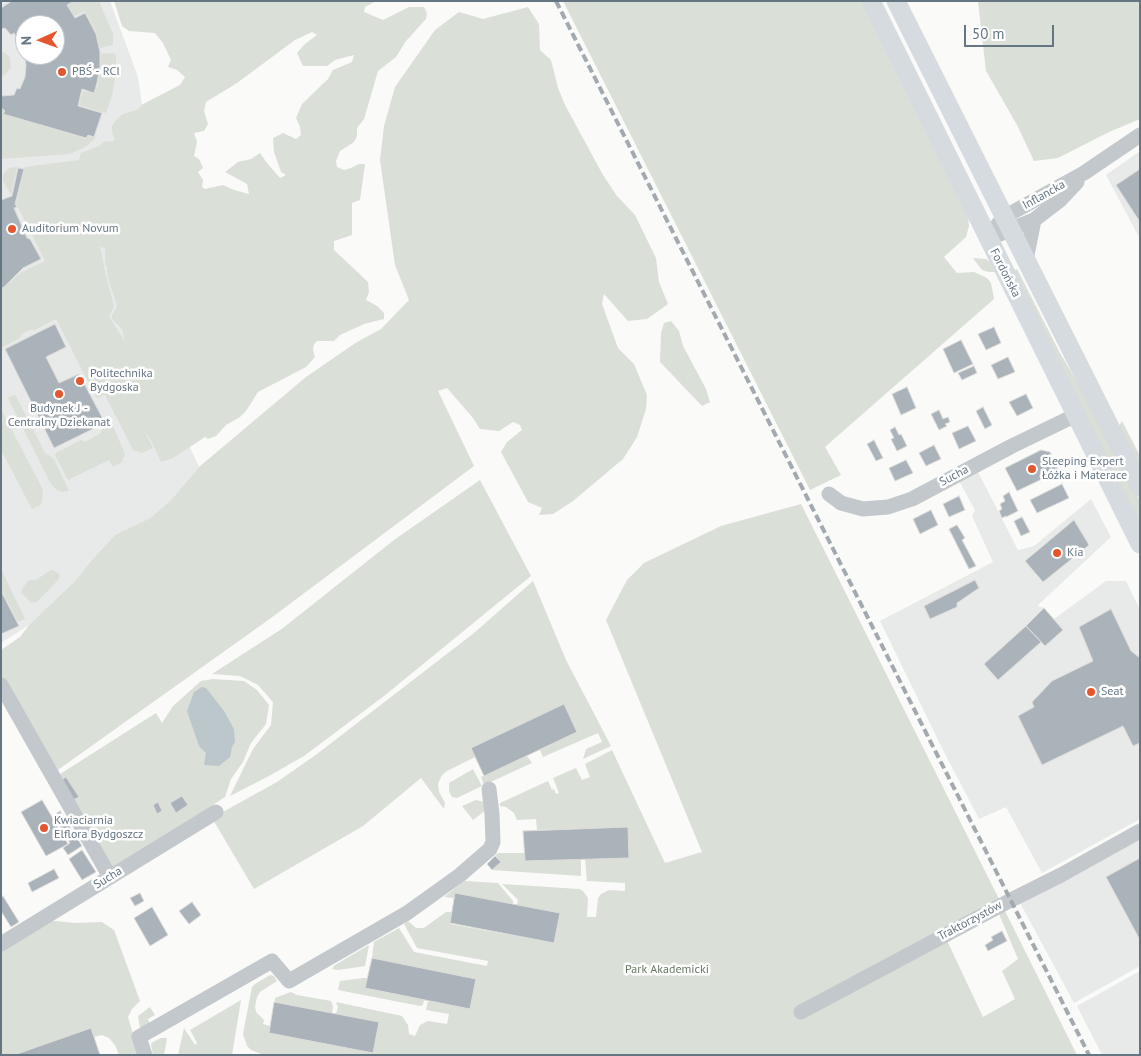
<!DOCTYPE html>
<html>
<head>
<meta charset="utf-8">
<style>
	body { margin:0 }
	#map { position:relative; width:1141px; height:1056px; overflow:hidden; background:#fafaf8; font-family:"PT Sans",sans-serif }
	canvas { display:block }
	.frame { position:absolute; inset:0; border:2px solid #657683; pointer-events:none }
	.north { position:absolute; left:15px; top:15px; width:50px; height:50px; box-sizing:border-box; background:#fff; border:1px solid #c1c8cd; border-radius:50%; rotate:268deg; font-size:14px; font-weight:700; line-height:20px; text-align:center; color:#657683 }
	.north::after { content:''; display:block; margin:auto; width:18px; height:22px; background:#e4572e; clip-path:polygon(50% 0,100% 100%,50% 72%,0 100%) }
	.scale { position:absolute; left:964px; top:25px; width:90px; height:22px; box-sizing:border-box; border:2px solid #657683; border-top:0; padding-left:6px; font-size:15px; line-height:18px; white-space:nowrap; color:#657683; -webkit-text-stroke:4px #fff; paint-order:stroke }
</style>
</head>
<body>
<div id="map">
<canvas width="1141" height="1056"></canvas>
<div class="frame"></div>
<div class="north">N</div>
<div class="scale">50 m</div>
</div>
<script>
const ctx = document.querySelector('canvas').getContext('2d');
ctx.lineJoin = 'round';
function fillPath(path, color) { ctx.fillStyle = color; ctx.fill(path, 'evenodd'); }
const shape = rows => new Path2D(rows.map(r => 'M' + r).join(''));
function strokePath(path, color, width, dash) { ctx.strokeStyle = color; ctx.lineWidth = width; ctx.lineCap = dash ? 'butt' : 'round'; ctx.setLineDash(dash || []); ctx.stroke(path); }
function drawText(font, color, halo, rows, align = 'center') {
  ctx.font = font + ' "PT Sans",sans-serif'; ctx.lineWidth = 5; ctx.setLineDash([]); ctx.textBaseline = 'middle'; ctx.strokeStyle = halo; ctx.fillStyle = color; for (const [text, x, y, turn = 0] of rows) {
    ctx.save(); ctx.translate(x, y); ctx.rotate((+turn || 0) * Math.PI / 180); ctx.textAlign = isNaN(turn) ? turn : align; if (halo) ctx.strokeText(text, 0, 0); ctx.fillText(text, 0, 0); ctx.restore();
  }
}
const built = shape([
	[1,1,110,1,138,77,150,160,120,295,199,467,171,500,150,518,115,535,90,562,76,580,29,625,1,643],
	[25,25,55,25,55,55,25,55],
	[1140,151,1140,239,1106,175],
	[977,470,1018,550,1034,546,1091,499,1111,537,1037,606,1044,608,1054,619,1106,581,1126,581,1140,610,1140,819,1042,873,1006,807,979,819,943,750,880,621,993,562,972,516,975,510,958,479],
	[1140,836,1140,966,1074,1003,1018,899],
	[1140,971,1140,1055,1102,1055,1077,1006]
]);
const green = shape([
	[75,1,99,1,113,34,113,45,100,48,96,32,85,11,74,16,68,5],
	[114,1,376,1,365,7,364,12,383,20,409,7,424,7,427,13,426,19,406,41,396,57,378,71,364,119,357,128,357,136,354,142,340,151,336,161,337,167,344,170,351,168,359,164,365,164,360,200,352,203,352,235,334,241,334,250,368,282,369,292,366,300,377,306,384,313,384,319,364,324,340,335,334,341,317,341,314,344,313,350,315,357,306,367,258,392,246,411,240,417,226,425,216,436,208,439,205,437,173,458,161,462,152,442,144,430,153,448,142,453,133,450,105,395,98,398,96,397,56,319,35,330,29,330,22,334,20,338,1,348,1,290,20,273,45,261,16,203,25,167,79,160,81,153,99,146,105,141,111,142,115,140,112,132,112,126,117,119,123,114,137,110,143,104,180,85,185,77,177,70,168,67,171,60,163,43,155,33,129,31,122,26],
	[312,32,317,35,305,44,297,53,303,66,327,66,335,60,354,55,352,62,333,70,328,79,302,104,296,118,300,127,301,135,296,139,283,133,273,138,274,152,281,172,286,175,280,178,267,163,260,153,251,159,238,162,225,172,247,184,249,194,234,190,223,185,205,189,202,187,203,180,198,172,203,168,199,159,194,156,197,142,194,133,204,131,208,124,204,111,206,102,237,83,295,40],
	[100,246,105,249,105,264,107,267,108,278,117,306,111,318,122,329,125,341,109,317,114,306,106,276],
	[563,1,864,1,968,215,969,226,966,237,944,257,957,273,974,272,987,278,991,283,994,299,825,447,841,475,810,490],
	[978,1,1140,1,1140,119,1109,132,1058,158,1034,161,1017,125,986,71],
	[528,7,539,24,540,50,551,60,558,88,565,105,603,175,617,196,635,215,656,258,659,282,668,304,647,319,628,321,604,294,602,304,618,348,634,364,647,395,646,409,637,437,623,459,573,501,553,514,539,515,542,508,528,502,501,452,507,442,522,430,520,425,513,422,499,431,480,429,473,418,447,388,438,391,474,466,271,618,55,772,1,677,1,650,20,637,29,625,76,580,90,562,115,535,150,518,171,500,199,467,306,377,357,342,381,329,409,300,395,265,380,160,384,126,395,87,435,30,459,12,483,19],
	[1,51,9,56,11,67,6,74,1,77],
	[112,53,116,55,116,71,112,95,106,113,79,105,83,91,94,93,97,88,101,70,101,54],
	[1,109,4,111,3,114,86,139,88,136,94,138,97,137,85,147,70,154,1,159],
	[17,167,11,195,3,181,3,175,9,168],
	[973,258,986,259,991,263,997,272,989,272,982,270],
	[1017,269,1060,353,1102,424,1140,501,1140,532,1012,272],
	[671,321,679,331,683,346,706,389,710,402,702,406,660,362,661,333,664,323],
	[13,395,16,396,45,453,54,459,69,491,62,492,57,490,51,484,8,398],
	[1,409,43,490,42,501,40,505,32,509,1,450],
	[1122,421,1140,456,1140,469,1119,426],
	[112,424,125,454,122,462,113,467,109,460,68,480,55,455,56,453,81,440,85,442,101,433,102,429],
	[480,480,531,576,384,696,304,756,269,776,230,796,253,749,271,725,273,702,258,685,240,676,212,674,283,628,394,540],
	[801,504,999,899,943,932,983,1017,1015,999,1002,971,1018,959,999,914,1005,911,1077,1055,264,1055,251,1050,247,1046,243,1034,252,987,255,984,270,975,274,976,277,981,260,992,257,997,255,1007,256,1012,264,1020,263,1024,270,1026,269,1033,373,1053,379,1022,336,1014,338,1007,336,1002,402,1016,408,1025,409,1034,415,1036,420,1025,428,1021,447,1024,449,1014,426,1010,428,1001,470,1009,476,979,372,958,374,942,399,928,414,952,487,966,488,961,417,948,404,924,408,921,416,928,424,928,446,912,452,912,450,924,554,943,559,913,517,905,518,900,502,884,579,889,583,891,588,898,587,917,596,917,598,898,601,894,609,890,625,891,625,883,587,881,585,859,628,827,537,830,536,819,517,820,514,813,506,807,500,806,500,803,548,781,552,790,554,789,556,794,559,793,553,778,576,768,582,780,590,777,585,764,612,750,665,863,702,852,606,620,627,580,644,563,721,526],
	[1,569,25,619,18,622,1,589],
	[51,570,55,571,60,575,58,580,37,602,31,603,21,592,25,585,29,580,36,580],
	[533,581,566,660,611,746,583,759,586,749,602,742,598,733,543,757,540,750,577,732,564,705,471,748,475,757,447,771,442,775,438,784,439,792,445,803,444,809,421,778,363,826,254,889,212,818,277,782,317,754,474,633],
	[213,679,244,681,257,690,269,705,266,724,251,743,243,762,231,779,225,797,211,806,213,810,110,872,57,776,156,713,162,723,173,706,201,681],
	[527,756,532,763,484,785,481,777],
	[473,769,482,786,457,798,452,797,449,791,449,783],
	[476,800,484,802,486,810,473,820,462,806],
	[498,853,524,853,525,861,581,859,581,876,492,870,500,862,495,856],
	[464,881,498,883,513,901,513,904,444,897],
	[46,920,75,923,102,922,114,930,140,1001,132,1009,128,1017,139,1055,119,1055,115,1045,109,1038,102,1035,94,1037,91,1028,14,1055,1,1055,1,947],
	[369,945,365,966,338,970,332,969,335,965],
	[363,978,367,978,366,988,424,1000,423,1005,420,1006,338,990,340,981],
	[291,992,297,995,331,1001,333,1007,332,1013,275,1002,275,998],
	[241,1000,232,1055,178,1055,184,1028,195,1045,197,1043,190,1030],
	[150,1007,155,1015,148,1019,151,1027,140,1028,138,1016],
	[161,1038,167,1038,164,1055,153,1055,151,1044,153,1042]
]);
const water = shape([
	[202,687,206,688,224,711,234,729,235,742,232,747,230,757,219,766,204,765,206,753,199,746,187,711,194,692]
]);
const building = shape([
	[12,1,74,1,67,5,75,18,85,13,96,34,100,52,100,67,97,83,94,93,82,89,78,106,102,113,94,137,88,135,86,138,3,114,5,111,1,108,1,96,14,95,17,88,20,89,25,77,26,65,24,51,17,38,14,33,11,35,5,28,1,29,1,8,12,1],
	[25,25,55,25,55,55,25,55,25,25],
	[18,168,24,169,15,204,17,207,14,208,27,238,30,239,41,259,23,268,3,288,1,287,1,200,12,196,18,168],
	[1140,169,1140,222,1116,185,1140,169],
	[55,324,66,347,46,357,59,383,79,374,105,423,54,448,5,349,55,324],
	[994,327,1001,343,986,350,978,334,994,327],
	[961,340,973,364,954,373,943,349,961,340],
	[1008,357,1015,372,998,379,991,365,1008,357],
	[974,366,977,373,962,380,958,373,974,366],
	[907,387,916,408,901,415,892,394,907,387],
	[1026,394,1033,408,1017,416,1009,402,1026,394],
	[983,407,992,425,985,429,976,411,983,407],
	[939,410,943,419,948,417,950,422,945,424,947,426,939,430,931,414,939,410],
	[968,426,976,441,959,449,952,433,968,426],
	[895,427,899,435,901,434,907,446,897,451,891,439,894,438,890,430,895,427],
	[874,440,883,458,876,461,867,444,874,440],
	[934,445,941,459,926,466,919,453,934,445],
	[1041,450,1050,452,1059,471,1017,491,1005,468,1041,450],
	[906,460,913,473,895,481,889,468,906,460],
	[1062,484,1069,498,1037,513,1030,500,1062,484],
	[1009,492,1018,511,1006,517,1006,516,1002,518,999,511,1002,509,1000,504,1005,501,1003,496,1009,492],
	[959,496,965,510,949,517,943,504,959,496],
	[931,510,938,525,920,534,913,519,931,510],
	[1022,517,1030,532,1021,536,1014,521,1022,517],
	[1074,520,1089,545,1043,582,1025,561,1074,520],
	[957,525,965,538,962,540,976,566,969,569,949,529,957,525],
	[975,580,979,588,957,603,957,607,930,619,924,606,975,580],
	[1,591,19,626,1,634,1,591],
	[1044,608,1063,630,1045,646,1026,626,1044,608],
	[1111,609,1131,651,1140,658,1140,743,1133,746,1123,726,1042,765,1018,716,1034,707,1032,702,1052,681,1093,661,1079,627,1111,609],
	[1026,626,1041,642,998,680,984,664,1026,626],
	[564,704,577,732,484,776,471,748,564,704],
	[66,777,79,797,73,800,61,780,66,777],
	[182,796,188,805,176,813,170,803,182,796],
	[42,800,68,844,46,856,21,812,42,800],
	[158,802,162,811,157,814,153,805,158,802],
	[60,811,82,846,68,855,63,848,70,843,53,816,60,811],
	[628,827,629,858,525,861,523,831,628,827],
	[82,850,96,872,82,880,69,859,82,850],
	[495,856,501,862,492,870,487,864,495,856],
	[1140,858,1140,940,1106,877,1140,858],
	[54,869,59,878,32,892,28,883,54,869],
	[140,893,144,901,135,906,130,898,140,893],
	[455,893,560,913,554,943,450,923,455,893],
	[3,896,19,922,11,927,1,911,1,897,3,896],
	[192,902,201,915,189,924,179,911,192,902],
	[152,907,168,935,150,946,134,918,152,907],
	[1002,931,1007,941,988,951,985,945,993,940,991,937,1002,931],
	[372,958,476,979,470,1009,365,988,372,958],
	[274,1002,379,1022,373,1053,269,1033,274,1002],
	[91,1028,100,1055,14,1055,91,1028]
]);
const minor = shape([
	[1000,234,1034,220,1060,200,1077,182],
	[987,238,1004,217,1084,173,1140,135],
	[1026,260,1034,220],
	[829,494,841,503,863,509,888,507,912,499,1012,446,1076,415],
	[1,685,110,877],
	[1,944,216,812],
	[801,1012,1011,900,1061,875,1140,831],
	[145,1055,139,1037,272,961,289,981,407,913,460,875,490,849,493,842,492,814,489,789]
]);
const major = shape([
	[871,1,1140,544],
	[896,1,1140,487]
]);
const rail = shape([
	[556,1,1089,1055]
]);
const markers = [
	[62,72,5,"#e4572e"],
	[12,229,5,"#e4572e"],
	[80,381,5,"#e4572e"],
	[59,394,5,"#e4572e"],
	[1032,469,5,"#e4572e"],
	[1057,553,5,"#e4572e"],
	[1091,692,5,"#e4572e"],
	[44,828,5,"#e4572e"]
];
const poiNames = [
	["PBŚ - RCI",72,72],
	["Auditorium Novum",22,229],
	["Politechnika",90,374],
	["Bydgoska",90,388],
	["Budynek J -",59,409,"center"],
	["Centralny Dziekanat",59,423,"center"],
	["Sleeping Expert",1042,462],
	["Łóżka i Materace",1042,476],
	["Kia",1067,553],
	["Seat",1101,692],
	["Kwiaciarnia",54,821],
	["Elflora Bydgoszcz",54,835]
];
const streetNames = [
	["Inflancka",1044,195,-29],
	["Fordońska",1005,273,63],
	["Sucha",954,476,-28],
	["Sucha",108,878,-32],
	["Traktorzystów",970,921,-28]
];
const parkNames = [
	["Park Akademicki",667,970]
];
fillPath(built, '#e8e9e9');
fillPath(green, '#dadfd7');
fillPath(water, '#bbc7cb');
fillPath(building, '#aab3b9');
strokePath(building, '#dcdcda', 1);
strokePath(minor, '#c3c8cc', 15);
strokePath(major, '#d6dbdf', 19);
strokePath(rail, '#a2aab0', 4, [8, 4]);
for (const [x, y, r, color] of markers) { const dot = new Path2D(); dot.arc(x, y, r, 0, 2 * Math.PI); ctx.fillStyle = color; ctx.fill(dot); strokePath(dot, '#fff', 2); }
drawText('12px', '#657683', '#fff', poiNames, 'left');
drawText('12px', '#657683', '#fff', streetNames);
drawText('12px', '#687a64', '#fff', parkNames);
</script>
</body>
</html>
